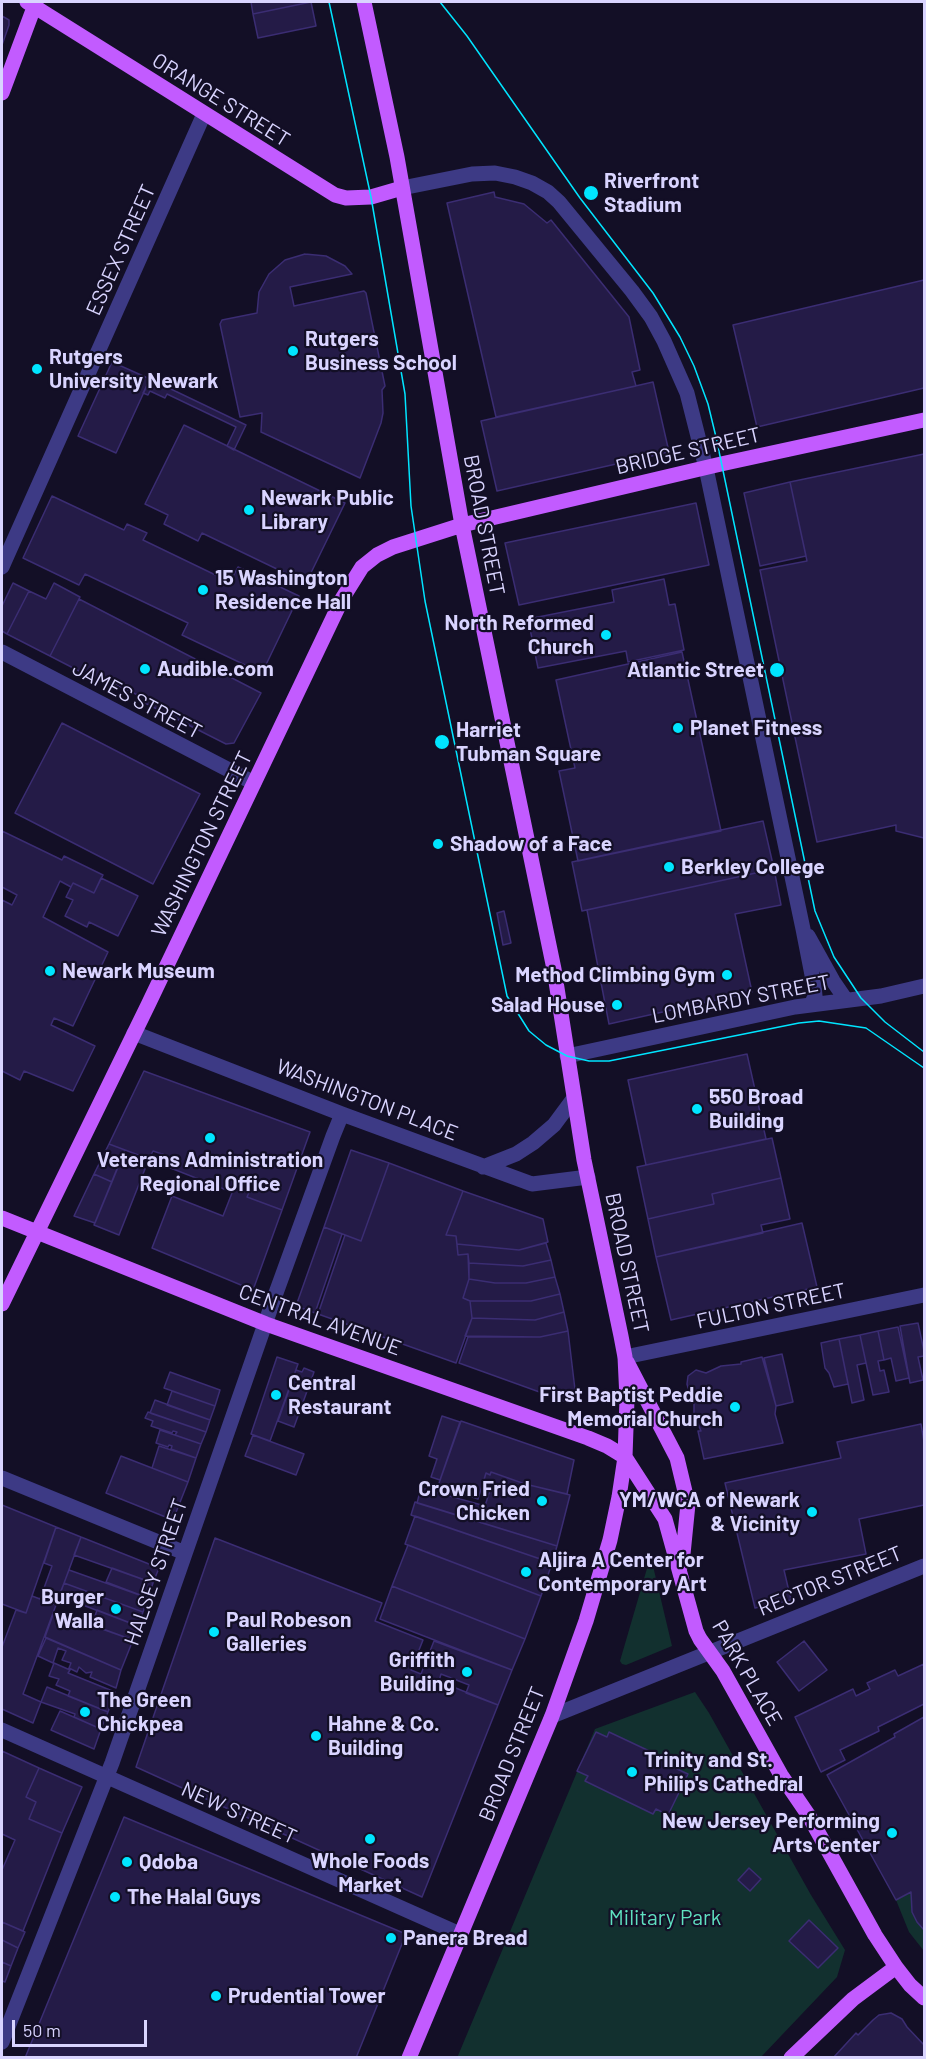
<!DOCTYPE html>
<html>
<head>
<meta charset="utf-8">
<style>
	body { margin:0 }
	#map { position:relative; width:926px; height:2059px; overflow:hidden; background:#130f26; font-family:Barlow,sans-serif }
	canvas { display:block }
	.frame { position:absolute; inset:0; border:3px solid #d9d4ff; pointer-events:none }
	.scale { position:absolute; left:12px; top:2020px; width:135px; height:27px; box-sizing:border-box; border:3px solid #d9d4ff; border-top:0; padding-left:8px; font-size:18px; line-height:21px; white-space:nowrap; color:#d9d4ff; -webkit-text-stroke:4px #130f26; paint-order:stroke }
</style>
</head>
<body>
<div id="map">
<canvas width="926" height="2059"></canvas>
<div class="frame"></div>
<div class="scale">50 m</div>
</div>
<script>
const ctx = document.querySelector('canvas').getContext('2d');
ctx.lineJoin = 'round';
function fillPath(path, color) { ctx.fillStyle = color; ctx.fill(path, 'evenodd'); }
const shape = rows => new Path2D(rows.map(r => 'M' + r).join(''));
function strokePath(path, color, width, dash) { ctx.strokeStyle = color; ctx.lineWidth = width; ctx.lineCap = dash ? 'butt' : 'round'; ctx.setLineDash(dash || []); ctx.stroke(path); }
function drawText(font, color, halo, rows, align = 'center') {
  ctx.font = font + ' Barlow,sans-serif'; ctx.lineWidth = 4.5; ctx.setLineDash([]); ctx.textBaseline = 'middle'; ctx.strokeStyle = halo; ctx.fillStyle = color; for (const [text, x, y, turn = 0] of rows) {
    ctx.save(); ctx.translate(x, y); ctx.rotate((+turn || 0) * Math.PI / 180); ctx.textAlign = isNaN(turn) ? turn : align; if (halo) ctx.strokeText(text, 0, 0); ctx.fillText(text, 0, 0); ctx.restore();
  }
}
const green = shape([
	[648,1565,653,1566,672,1646,626,1665,622,1664,620,1661],
	[695,1692,709,1713,811,1895,845,1950,837,1977,761,2057,457,2058,595,1729],
	[911,1892,912,1912,917,1922,924,1930,924,1951,909,1932,896,1900]
]);
const building = shape([
	[251,2,311,2,253,14,251,2],
	[311,2,316,26,258,38,253,14,311,2],
	[2,16,9,20,9,25,2,45,2,16],
	[494,192,495,197,524,204,547,223,551,220,629,317,640,370,632,372,636,386,496,417,447,203,494,192],
	[305,254,326,256,345,266,352,274,290,287,294,306,364,291,366,293,385,386,382,390,383,413,381,423,360,478,261,432,262,413,240,417,220,324,222,320,257,313,259,292,269,274,285,260,305,254],
	[924,280,924,388,757,427,733,325,924,280],
	[112,362,150,379,116,453,78,436,112,362],
	[150,379,246,425,234,450,227,446,236,427,167,394,165,398,150,391,148,395,143,393,150,379],
	[653,382,669,452,497,491,481,421,653,382],
	[184,425,345,503,306,583,202,533,198,541,164,524,168,515,145,504,184,425],
	[924,454,924,838,896,831,896,825,817,842,760,570,807,561,790,482,924,454],
	[790,482,806,556,760,566,744,493,790,482],
	[52,496,124,530,127,524,147,533,143,540,230,582,238,567,299,596,262,673,182,635,188,623,85,574,79,585,23,558,52,496],
	[696,503,709,565,519,605,505,543,696,503],
	[664,579,669,605,675,604,684,650,628,662,626,651,538,668,528,619,614,602,612,590,664,579],
	[13,583,29,591,7,634,2,631,2,606,13,583],
	[54,583,80,597,50,656,7,634,29,591,46,599,54,583],
	[79,599,261,693,234,743,226,744,145,703,146,699,113,683,110,687,50,656,79,599],
	[682,652,721,831,578,861,559,771,575,768,556,680,682,652],
	[62,723,200,794,153,884,15,813,62,723],
	[763,821,774,869,582,911,572,862,763,821],
	[2,831,62,860,64,856,103,875,94,893,73,883,71,887,60,881,43,917,108,952,73,1026,54,1018,51,1025,95,1046,73,1091,24,1071,20,1080,2,1071,2,900,12,905,17,895,2,887,2,831],
	[774,869,781,905,735,914,752,992,609,1024,587,910,774,869],
	[101,878,138,896,118,936,89,922,87,927,65,916,73,900,66,897,73,883,94,893,101,878],
	[504,911,511,943,503,945,497,913,504,911],
	[747,1054,766,1139,646,1165,628,1080,747,1054],
	[144,1071,310,1132,282,1210,247,1197,251,1188,232,1181,229,1191,168,1167,171,1157,153,1151,149,1159,109,1144,144,1071],
	[772,1138,781,1178,712,1194,714,1204,648,1219,637,1167,772,1138],
	[109,1144,125,1150,112,1182,94,1174,109,1144],
	[351,1150,389,1163,361,1241,324,1227,351,1150],
	[121,1159,145,1169,119,1235,94,1225,121,1159],
	[389,1163,463,1191,446,1235,456,1236,458,1255,468,1254,469,1279,463,1298,470,1301,472,1318,456,1363,318,1314,345,1235,361,1241,389,1163],
	[94,1174,112,1182,95,1223,74,1216,94,1174],
	[781,1178,790,1219,761,1225,763,1233,656,1257,648,1219,714,1204,712,1194,781,1178],
	[232,1181,251,1188,247,1197,282,1210,253,1290,152,1248,172,1196,223,1216,232,1193,229,1191,232,1181],
	[463,1191,543,1219,548,1242,519,1250,457,1244,456,1236,446,1235,463,1191],
	[802,1223,817,1287,671,1320,656,1257,802,1223],
	[324,1227,342,1234,315,1313,296,1306,324,1227],
	[546,1243,551,1260,523,1266,469,1263,468,1254,458,1255,457,1244,519,1250,546,1243],
	[551,1260,555,1277,526,1283,495,1283,469,1279,469,1263,523,1266,551,1260],
	[555,1277,560,1294,531,1301,470,1301,463,1298,469,1279,495,1283,526,1283,555,1277],
	[560,1294,564,1312,535,1320,472,1318,470,1301,531,1301,560,1294],
	[564,1312,568,1331,540,1337,465,1336,472,1318,535,1320,564,1312],
	[918,1323,924,1351,924,1356,918,1357,923,1380,910,1383,900,1326,918,1323],
	[898,1327,909,1378,896,1381,891,1358,884,1360,878,1331,898,1327],
	[568,1331,576,1398,570,1403,459,1363,468,1337,540,1337,568,1331],
	[878,1331,884,1360,878,1361,880,1371,884,1370,889,1392,873,1395,860,1335,878,1331],
	[860,1335,866,1363,857,1365,864,1400,852,1403,839,1339,860,1335],
	[839,1339,848,1384,834,1387,829,1373,825,1368,821,1343,839,1339],
	[782,1354,793,1402,776,1406,764,1358,782,1354],
	[277,1357,298,1364,270,1441,251,1434,277,1357],
	[762,1357,776,1406,775,1414,783,1443,704,1459,698,1431,701,1431,694,1415,694,1402,692,1402,687,1384,688,1376,696,1370,706,1373,721,1366,741,1364,741,1362,762,1357],
	[304,1368,314,1372,294,1427,278,1421,296,1370,302,1372,304,1368],
	[170,1372,220,1390,215,1406,164,1388,170,1372],
	[172,1391,215,1406,210,1420,167,1405,172,1391],
	[155,1400,210,1420,206,1432,150,1413,155,1400],
	[148,1412,206,1432,201,1444,175,1435,177,1432,173,1431,172,1433,151,1426,153,1421,145,1418,148,1412],
	[442,1416,460,1422,440,1480,431,1477,437,1459,429,1456,442,1416],
	[461,1421,574,1460,567,1494,525,1484,491,1472,490,1475,486,1473,478,1499,438,1486,461,1421],
	[921,1424,924,1442,924,1505,859,1519,866,1554,784,1570,791,1600,755,1608,725,1483,841,1458,837,1442,921,1424],
	[160,1430,201,1444,196,1458,171,1449,172,1446,169,1445,168,1447,156,1443,160,1430],
	[253,1435,304,1454,296,1475,245,1456,253,1435],
	[159,1446,196,1458,188,1482,152,1468,159,1446],
	[121,1456,188,1482,173,1520,106,1493,121,1456],
	[491,1472,525,1484,570,1495,557,1546,417,1503,421,1488,485,1506,490,1490,482,1487,486,1473,490,1475,491,1472],
	[415,1502,557,1546,552,1563,411,1515,415,1502],
	[2,1505,56,1527,26,1613,2,1604,2,1505],
	[415,1516,552,1563,541,1596,405,1544,415,1516],
	[56,1527,81,1537,56,1605,40,1599,52,1566,44,1563,56,1527],
	[81,1537,159,1568,153,1583,74,1555,81,1537],
	[215,1538,382,1603,375,1621,423,1640,411,1670,498,1705,422,1897,136,1767,215,1538],
	[408,1545,541,1596,525,1639,392,1586,408,1545],
	[112,1568,153,1583,148,1598,106,1582,112,1568],
	[69,1570,148,1598,143,1612,64,1583,69,1570],
	[64,1583,143,1612,138,1626,59,1596,64,1583],
	[392,1586,525,1639,512,1670,380,1619,392,1586],
	[32,1596,56,1605,23,1694,41,1702,33,1723,2,1709,2,1647,16,1610,26,1613,32,1596],
	[97,1610,138,1626,133,1640,92,1625,97,1610],
	[54,1612,133,1640,121,1670,45,1637,54,1612],
	[46,1638,121,1670,116,1688,90,1677,92,1672,86,1673,79,1667,77,1672,69,1668,71,1663,62,1660,66,1651,58,1648,53,1663,38,1656,46,1638],
	[434,1641,512,1670,498,1705,466,1693,469,1685,441,1674,439,1681,421,1674,434,1641],
	[804,1641,827,1670,799,1691,777,1662,804,1641],
	[54,1663,70,1670,68,1673,115,1692,108,1712,68,1696,70,1691,56,1685,59,1679,49,1676,54,1663],
	[924,1664,924,1704,878,1727,879,1731,840,1750,845,1760,821,1772,795,1717,853,1689,856,1696,870,1689,867,1683,895,1670,898,1676,924,1664],
	[47,1687,108,1712,101,1729,74,1717,75,1714,41,1702,47,1687],
	[60,1711,101,1729,94,1749,51,1730,60,1711],
	[924,1717,924,1930,917,1922,912,1912,911,1892,896,1900,827,1775,895,1737,894,1734,924,1717],
	[596,1732,607,1737,609,1732,679,1765,677,1769,688,1774,668,1815,656,1809,653,1814,585,1781,588,1776,577,1771,596,1732],
	[2,1751,39,1768,26,1797,36,1802,29,1819,62,1833,23,1931,2,1922,2,1870,15,1840,2,1834,2,1751],
	[39,1768,82,1787,62,1833,29,1819,36,1802,26,1797,39,1768],
	[124,1817,406,1934,356,2058,25,2058,124,1817],
	[749,1868,761,1879,750,1891,738,1880,749,1868],
	[809,1920,838,1948,818,1968,789,1941,809,1920],
	[2,1922,25,1932,18,1948,2,1940,2,1922],
	[2,1940,18,1948,11,1966,2,1962,2,1940],
	[2,1962,11,1966,5,1982,2,1981,2,1962],
	[891,2013,902,2019,907,2027,924,2045,924,2058,833,2058,856,2033,858,2035,873,2020,879,2015,891,2013]
]);
const minor = shape([
	[402,188,472,174,495,173,515,177,532,183,548,192,559,202,632,291,651,317,664,341,687,393,706,468,803,929,814,985,815,996,811,1005],
	[2,567,204,114],
	[2,652,254,783],
	[808,936,833,981,846,1000],
	[134,1033,342,1114,532,1184,588,1177],
	[567,1056,795,1007,881,996,924,986],
	[483,1167,516,1154,533,1143,554,1125,574,1098],
	[625,1357,924,1295],
	[2,1478,185,1553],
	[552,1716,924,1566],
	[2,1730,460,1934],
	[2,2042,112,1763,272,1304,333,1136,342,1114]
]);
const major = shape([
	[27,2,335,195,346,198,371,197,402,188],
	[364,2,397,157,462,525,554,969,584,1160,621,1336,625,1357,627,1399,625,1457,619,1497,610,1540,586,1621,552,1716,409,2058],
	[2,93,36,2],
	[2,1218,266,1324,588,1438,607,1446,625,1457,665,1519,696,1631,700,1639,723,1671,781,1775,809,1816,875,1935,896,1967,910,1985,924,1998],
	[2,1304,148,1005,342,599,362,567,377,555,393,547,462,525,721,464,924,420],
	[627,1362,677,1458,688,1504,682,1564],
	[791,2058,853,1999,896,1967]
]);
const tram = shape([
	[329,2,371,197,405,394,411,506,425,601,507,996,529,1031,546,1045,567,1056,589,1061,609,1061,799,1023,819,1021,866,1028,924,1068],
	[440,2,467,36,580,198,653,293,680,337,694,366,708,404,716,437,815,911,834,957,861,998,885,1022,924,1052]
]);
const markers = [
	[591,193,8,"#00e5ff"],
	[293,351,6,"#00e5ff"],
	[37,369,6,"#00e5ff"],
	[249,510,6,"#00e5ff"],
	[203,590,6,"#00e5ff"],
	[606,635,6,"#00e5ff"],
	[145,669,6,"#00e5ff"],
	[777,670,8,"#00e5ff"],
	[678,728,6,"#00e5ff"],
	[442,742,8,"#00e5ff"],
	[438,844,6,"#00e5ff"],
	[669,867,6,"#00e5ff"],
	[50,971,6,"#00e5ff"],
	[727,975,6,"#00e5ff"],
	[617,1005,6,"#00e5ff"],
	[697,1109,6,"#00e5ff"],
	[210,1138,6,"#00e5ff"],
	[276,1395,6,"#00e5ff"],
	[735,1407,6,"#00e5ff"],
	[542,1501,6,"#00e5ff"],
	[812,1512,6,"#00e5ff"],
	[526,1572,6,"#00e5ff"],
	[116,1609,6,"#00e5ff"],
	[214,1632,6,"#00e5ff"],
	[467,1672,6,"#00e5ff"],
	[85,1712,6,"#00e5ff"],
	[316,1736,6,"#00e5ff"],
	[632,1772,6,"#00e5ff"],
	[892,1833,6,"#00e5ff"],
	[370,1839,6,"#00e5ff"],
	[127,1862,6,"#00e5ff"],
	[115,1897,6,"#00e5ff"],
	[391,1938,6,"#00e5ff"],
	[216,1996,6,"#00e5ff"]
];
const streetNames = [
	["ORANGE STREET",221,100,32],
	["ESSEX STREET",121,250,-66],
	["BRIDGE STREET",688,451,-13],
	["BROAD STREET",484,525,79],
	["JAMES STREET",137,700,28],
	["WASHINGTON STREET",202,844,-64],
	["LOMBARDY STREET",741,999,-11],
	["WASHINGTON PLACE",367,1100,21],
	["BROAD STREET",627,1263,78],
	["FULTON STREET",771,1306,-12],
	["CENTRAL AVENUE",320,1320,20],
	["HALSEY STREET",156,1572,-71],
	["RECTOR STREET",830,1581,-22],
	["PARK PLACE",747,1673,60],
	["BROAD STREET",512,1754,-68],
	["NEW STREET",239,1813,24]
];
const poiNames = [
	["Riverfront",604,181],
	["Stadium",604,205],
	["Rutgers",305,339],
	["Business School",305,363],
	["Rutgers",49,357],
	["University Newark",49,381],
	["Newark Public",261,498],
	["Library",261,522],
	["15 Washington",215,578],
	["Residence Hall",215,602],
	["North Reformed",594,623,"right"],
	["Church",594,647,"right"],
	["Audible.com",157,669],
	["Atlantic Street",764,670,"right"],
	["Planet Fitness",690,728],
	["Harriet",456,730],
	["Tubman Square",456,754],
	["Shadow of a Face",450,844],
	["Berkley College",681,867],
	["Newark Museum",62,971],
	["Method Climbing Gym",715,975,"right"],
	["Salad House",605,1005,"right"],
	["550 Broad",709,1097],
	["Building",709,1121],
	["Veterans Administration",210,1160,"center"],
	["Regional Office",210,1184,"center"],
	["Central",288,1383],
	["Restaurant",288,1407],
	["First Baptist Peddie",723,1395,"right"],
	["Memorial Church",723,1419,"right"],
	["Crown Fried",530,1489,"right"],
	["Chicken",530,1513,"right"],
	["YM/WCA of Newark",800,1500,"right"],
	["& Vicinity",800,1524,"right"],
	["Aljira A Center for",538,1560],
	["Contemporary Art",538,1584],
	["Burger",104,1597,"right"],
	["Walla",104,1621,"right"],
	["Paul Robeson",226,1620],
	["Galleries",226,1644],
	["Griffith",455,1660,"right"],
	["Building",455,1684,"right"],
	["The Green",97,1700],
	["Chickpea",97,1724],
	["Hahne & Co.",328,1724],
	["Building",328,1748],
	["Trinity and St.",644,1760],
	["Philip's Cathedral",644,1784],
	["New Jersey Performing",880,1821,"right"],
	["Arts Center",880,1845,"right"],
	["Whole Foods",370,1861,"center"],
	["Market",370,1885,"center"],
	["Qdoba",139,1862],
	["The Halal Guys",127,1897],
	["Panera Bread",403,1938],
	["Prudential Tower",228,1996]
];
const parkNames = [
	["Military Park",665,1918]
];
fillPath(green, '#12302f');
fillPath(building, '#241b47');
strokePath(building, '#3b2d73', 1.5);
strokePath(minor, '#3d3a85', 15);
strokePath(major, '#c25bff', 15);
strokePath(tram, '#00e5ff', 1.5);
for (const [x, y, r, color] of markers) { const dot = new Path2D(); dot.arc(x, y, r, 0, 2 * Math.PI); ctx.fillStyle = color; ctx.fill(dot); strokePath(dot, '#130f26', 2); }
drawText('21px', '#d9d4ff', '#130f26', streetNames);
drawText('bold 21px', '#d9d4ff', '#130f26', poiNames, 'left');
drawText('21px', '#5fe0c0', '#130f26', parkNames);
</script>
</body>
</html>
